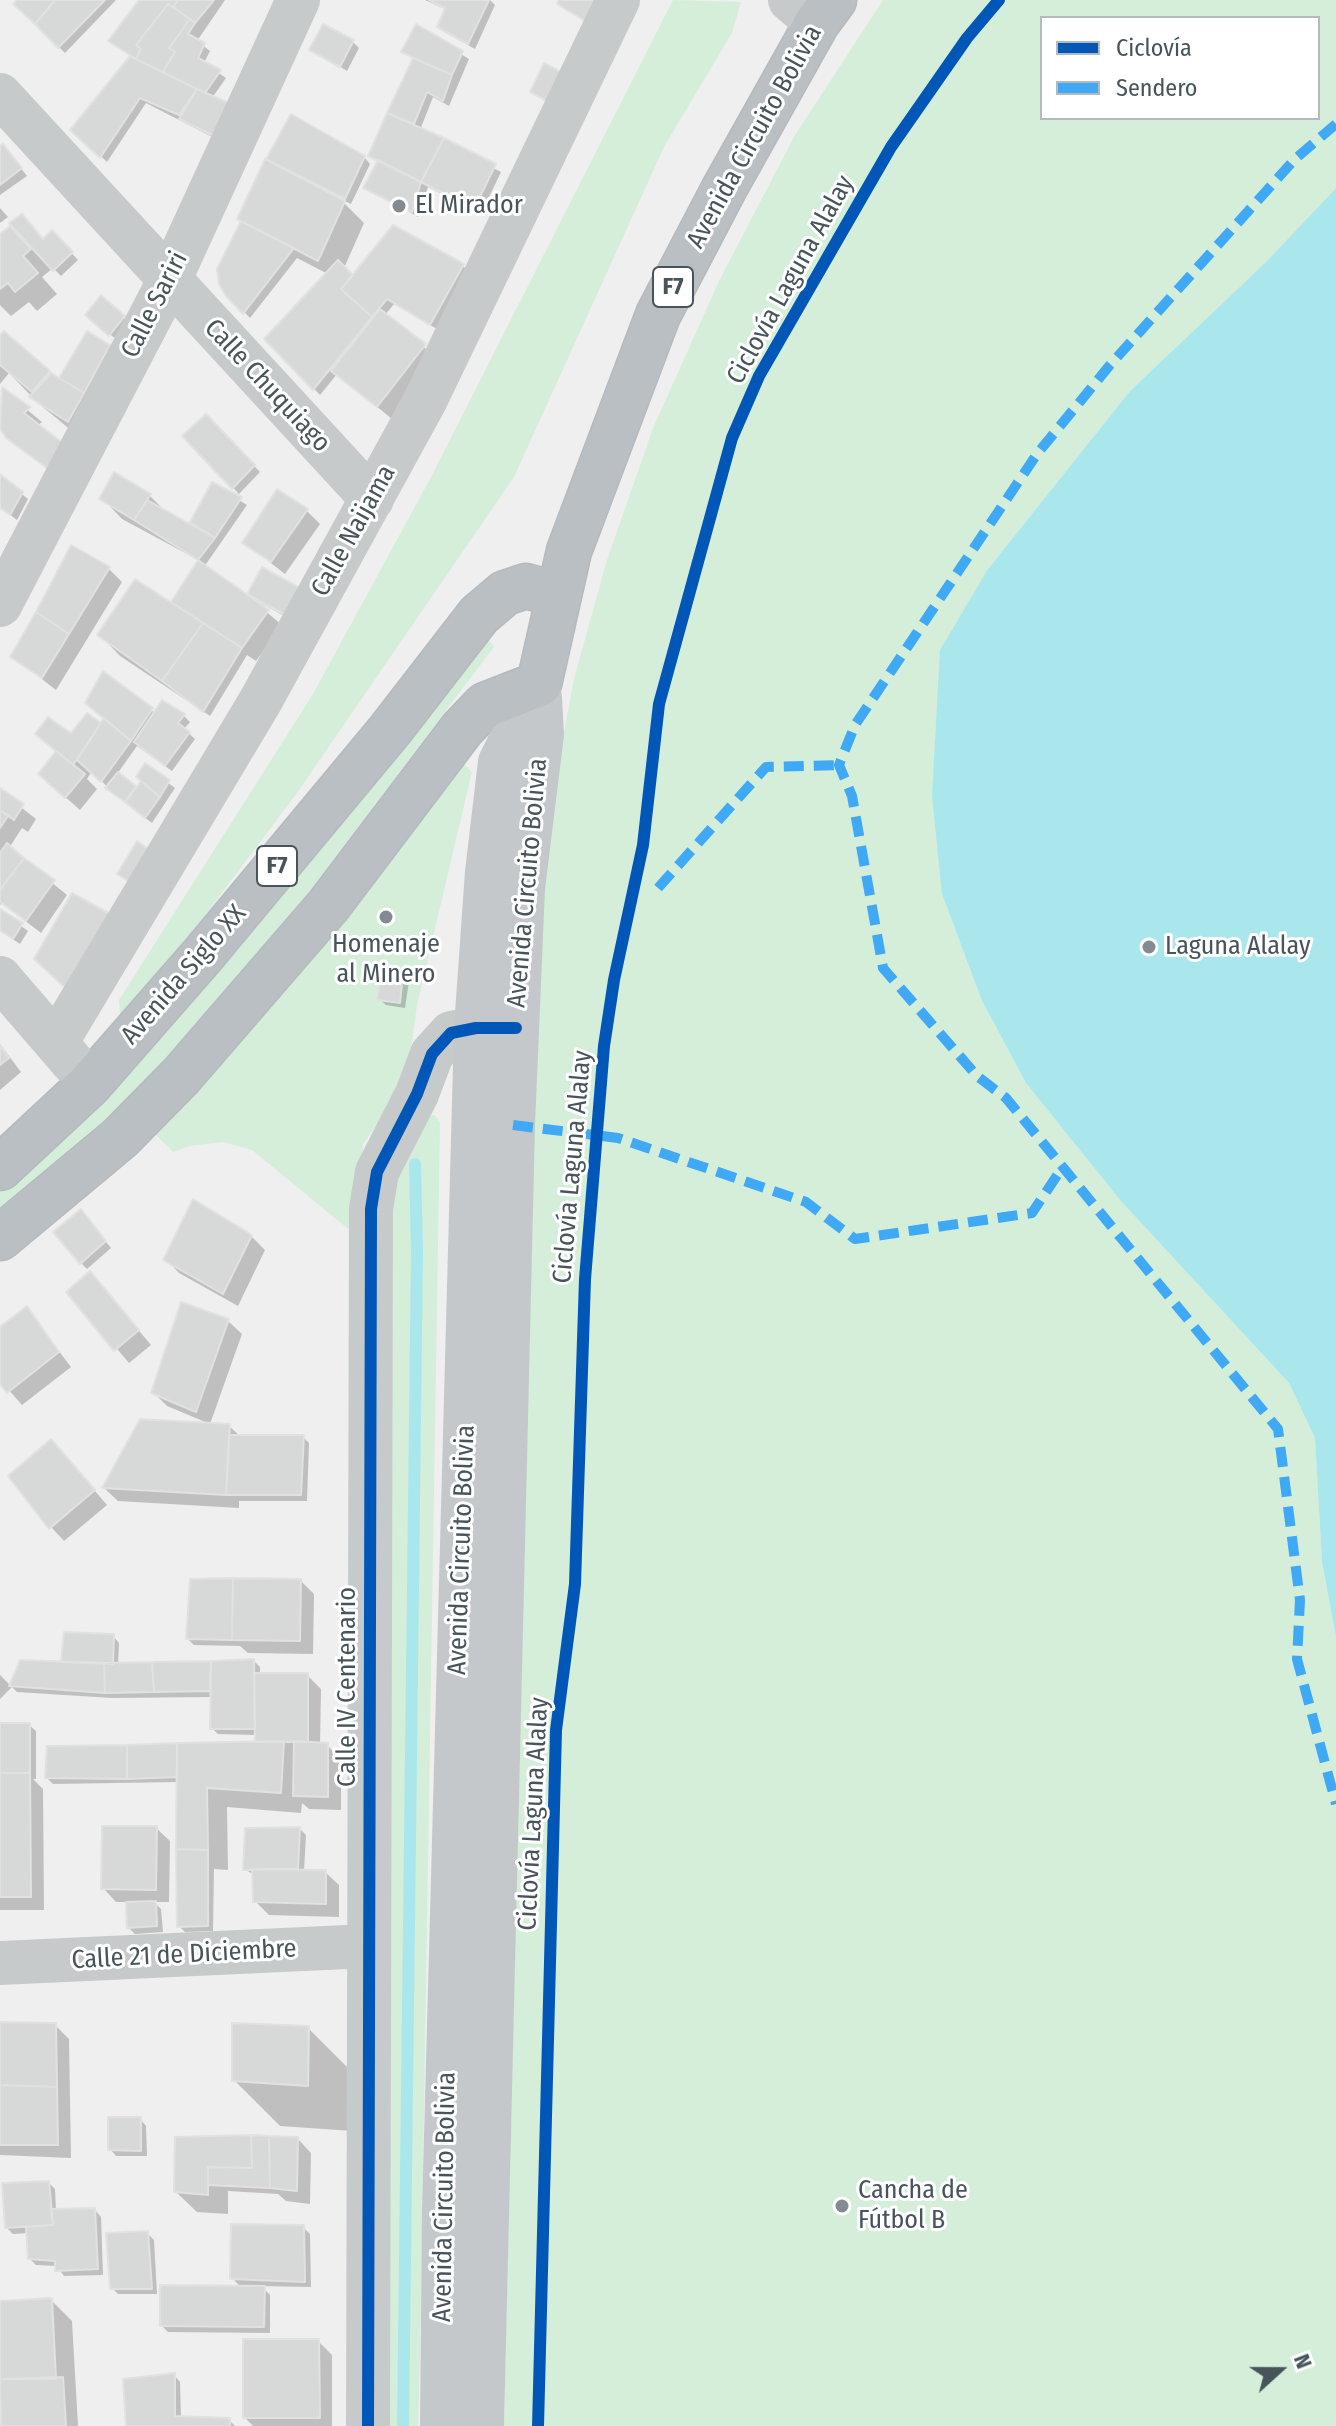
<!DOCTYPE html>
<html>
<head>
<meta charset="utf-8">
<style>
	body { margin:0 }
	#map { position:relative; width:1336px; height:2426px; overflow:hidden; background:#f0efef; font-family:"Fira Sans Condensed",sans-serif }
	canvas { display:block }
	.legend { position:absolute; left:1040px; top:16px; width:280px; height:104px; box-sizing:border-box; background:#fff; border:2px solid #b5bbbd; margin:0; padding:10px 14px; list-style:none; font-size:24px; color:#47555b }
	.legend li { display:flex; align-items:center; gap:16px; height:40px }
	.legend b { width:40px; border:2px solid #b5bbbd }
	.north { position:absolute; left:1240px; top:2330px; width:80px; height:80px; -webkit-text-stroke:6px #fff; paint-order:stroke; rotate:69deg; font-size:22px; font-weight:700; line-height:32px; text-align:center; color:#47555b }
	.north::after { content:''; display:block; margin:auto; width:28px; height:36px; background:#47555b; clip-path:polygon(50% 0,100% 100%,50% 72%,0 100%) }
</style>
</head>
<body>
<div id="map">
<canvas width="1336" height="2426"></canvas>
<ul class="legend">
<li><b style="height:10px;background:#0057b8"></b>Ciclovía</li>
<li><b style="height:10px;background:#3fa9f5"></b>Sendero</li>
</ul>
<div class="north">N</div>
</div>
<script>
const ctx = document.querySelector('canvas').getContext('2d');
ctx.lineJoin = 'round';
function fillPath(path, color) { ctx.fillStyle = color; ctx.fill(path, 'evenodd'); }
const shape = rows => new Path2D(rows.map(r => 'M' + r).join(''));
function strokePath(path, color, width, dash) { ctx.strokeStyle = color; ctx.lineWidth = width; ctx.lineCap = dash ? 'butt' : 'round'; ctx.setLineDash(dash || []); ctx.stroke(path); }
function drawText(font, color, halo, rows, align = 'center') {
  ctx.font = font + ' "Fira Sans Condensed",sans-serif'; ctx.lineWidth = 6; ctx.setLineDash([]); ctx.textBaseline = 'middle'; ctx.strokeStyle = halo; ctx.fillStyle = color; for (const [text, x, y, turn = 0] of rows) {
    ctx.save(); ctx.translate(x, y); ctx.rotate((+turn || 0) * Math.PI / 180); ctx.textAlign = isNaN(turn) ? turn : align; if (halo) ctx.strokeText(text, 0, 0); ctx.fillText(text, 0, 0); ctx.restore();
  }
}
const green = shape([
	[673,0,741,2,732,33,664,147,514,477,297,793,134,1010,120,1014,119,1000,313,694,430,479],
	[883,0,1336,0,1336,188,1267,261,1130,391,988,569,942,894,982,1001,1026,1083,1120,1200,1289,1383,1315,1438,1322,1562,1336,1637,1336,2426,504,2426,529,1222,541,854,574,679,606,563,653,428,720,279,795,135],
	[1042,18,1318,18,1318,118,1042,118],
	[486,636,494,647,265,950,57,1177,0,1222,0,1192,39,1160],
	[457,765,465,765,472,772,417,1005,409,1064,386,1111,363,1144,358,1237,252,1150,223,1142,190,1146,173,1152,153,1132],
	[424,1115,434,1115,440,1122,420,2358,418,2426,383,2426,387,1218,393,1183]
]);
const water = shape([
	[1336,188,1336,1637,1322,1562,1315,1438,1289,1383,1120,1200,1026,1083,982,1001,942,894,932,796,940,650,988,569,1130,391,1267,261]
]);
const shadow = shape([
	[19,0,116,0,65,53,16,4],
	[142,0,225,0,197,41,210,51,204,63,226,78,212,98,222,142,146,103,107,162,73,130,132,57,111,41],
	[425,0,490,0,495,5,475,49,446,33,440,27,447,10],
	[417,27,469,59,449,106,433,97,420,130,501,172,481,214,428,187,418,217,366,187,379,162,371,155,415,60,403,52],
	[353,42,359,48,347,71,312,49],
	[0,148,9,153,27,176,0,195],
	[364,157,370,164,351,204,340,199,364,223,344,268,353,278,463,266,469,272,437,329,394,304,385,315,438,359,392,419,337,374,320,395,266,339,328,274,297,258,250,318,228,295,277,166,269,158],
	[0,208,8,217,0,223],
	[52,232,78,260,61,276,53,268,42,277,57,294,37,311,29,302,11,316,0,305,0,237,26,245,44,241],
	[102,298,130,324,117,340,94,321],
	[0,338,60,381,108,347,115,353,78,436,38,403,9,373,0,384],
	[2,389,42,422,37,426,62,480,7,437,0,424],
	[206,417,260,472,239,494,185,436],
	[0,477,28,499,17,520,0,507],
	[213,484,247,505,204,567,256,603,250,594,263,570,300,625,259,602,257,604,282,625,256,661,247,655,210,716,120,656,100,635,181,609,174,602,200,561,122,519,102,498,150,496,167,513,190,526],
	[306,510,320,524,285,574,245,543],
	[109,569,122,582,56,690,12,656],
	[104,674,156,714,184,716,190,722,184,729,195,739,172,771,137,746,117,774,137,789,146,766,175,788,152,823,114,794,92,771,87,779,97,789,80,810,54,787,57,753,37,734,71,736,101,726,105,720,87,703],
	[0,791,36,819,28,832,22,828,9,848,67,895,41,933,2,903,0,905],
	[0,911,28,931,20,944,0,931],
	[402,975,409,981,405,1008,386,1005,379,999],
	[0,1044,21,1072,0,1090],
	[87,1218,111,1248,87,1269,81,1263],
	[251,1236,265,1250,238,1306,179,1273,166,1259],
	[103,1288,151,1345,129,1363,69,1292],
	[27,1309,71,1367,22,1405,0,1380,0,1330],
	[228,1321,242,1334,210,1424,167,1406,153,1392],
	[229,1426,241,1437,303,1437,309,1443,307,1501,239,1501,239,1508,118,1501,104,1488],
	[64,1455,107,1505,64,1541,51,1527],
	[301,1581,314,1594,313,1654,248,1653,240,1646,194,1645,188,1639],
	[113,1636,119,1643,118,1665,254,1661,260,1667,260,1675,307,1675,321,1689,320,1745,327,1745,341,1759,341,1810,309,1809,302,1803,301,1813,227,1807,228,1870,214,1869,213,1931,185,1932,179,1926,178,1782,53,1784,47,1778,257,1743,257,1735,218,1734,212,1728,212,1697,112,1698,17,1692,12,1687,0,1699,0,1675,11,1686,63,1664],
	[0,1725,29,1725,36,1731,36,1779,33,1779,43,1789,44,1910,0,1910],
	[156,1828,170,1841,169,1902,154,1902,161,1909,163,1932,135,1934,129,1928,128,1902,116,1902,103,1888],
	[300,1829,306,1835,304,1871,325,1872,339,1885,339,1917,269,1915,255,1901,255,1876,245,1869],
	[0,2024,55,2025,69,2039,71,2158,0,2155],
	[308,2028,354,2074,353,2131,280,2126,234,2080],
	[140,2119,146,2126,147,2156,116,2156,110,2149],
	[298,2139,311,2153,310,2204,286,2201,278,2194,228,2191,228,2214,197,2212,176,2192],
	[49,2183,55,2189,56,2211,95,2210,101,2217,103,2275,64,2276,57,2266,36,2265,29,2258,28,2233,13,2234,7,2228],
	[303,2227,310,2234,311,2287,261,2286,270,2295,270,2333,168,2332,162,2326,242,2288,232,2278],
	[147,2233,154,2240,157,2294,118,2294,112,2288],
	[51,2300,72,2321,78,2426,3,2426,0,2303],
	[318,2341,332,2355,332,2426,253,2426,245,2418],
	[174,2375,180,2382,181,2418,229,2420,235,2426,128,2426]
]);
const stream = shape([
	[403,2426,417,1251,415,1164]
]);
const building = shape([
	[17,0,55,0,35,24,13,4,17,0],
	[55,0,105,0,58,48,35,24,55,0],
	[139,0,178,0,173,7,168,4,136,45,141,49,136,59,108,41,139,0],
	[178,0,214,0,195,23,173,7,178,0],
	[429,0,489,0,468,44,437,27,445,8,429,0],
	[559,0,595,0,585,21,557,4,559,0],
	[168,4,190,19,169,48,175,52,163,72,136,59,141,49,136,45,168,4],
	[190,19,195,23,188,34,205,43,198,58,221,70,205,93,163,72,175,52,169,48,190,19],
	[323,24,354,40,340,67,309,50,323,24],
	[416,24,463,51,452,75,401,52,416,24],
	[130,56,197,89,179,115,140,98,100,158,70,130,130,56],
	[413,58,452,75,443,101,427,92,414,124,387,113,413,58],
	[544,63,590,88,574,115,530,92,544,63],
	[197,89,231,104,216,137,179,119,197,89],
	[387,113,444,138,421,182,368,156,387,113],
	[291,114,365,156,345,199,266,159,291,114],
	[444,138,496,164,474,209,421,182,444,138],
	[3,144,22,168,0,185,0,146,3,144],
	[265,159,345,201,318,261,237,219,265,159],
	[378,160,421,182,412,212,363,188,378,160],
	[22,214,43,239,52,230,73,252,53,271,9,223,22,214],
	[241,221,294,248,243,314,226,296,219,284,217,269,241,221],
	[393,225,464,264,430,325,387,299,372,317,341,289,393,225],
	[10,226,31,249,23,256,38,273,15,292,8,283,0,289,0,234,10,226],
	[338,260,353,275,341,289,372,317,313,390,264,339,338,260],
	[101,295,125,316,109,336,85,315,101,295],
	[380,309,426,344,377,407,331,371,380,309],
	[4,331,50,371,32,392,0,365,0,335,4,331],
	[87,331,110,345,84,393,59,378,87,331],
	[51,373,84,393,68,422,29,397,51,373],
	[2,387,30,407,24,413,64,444,47,468,6,438,0,428,2,387],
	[206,414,255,465,232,489,182,436,206,414],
	[114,472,151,494,134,520,99,499,114,472],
	[0,474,23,492,10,515,0,508,0,474],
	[212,482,242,497,215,538,190,522,212,482],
	[277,489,308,509,271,562,242,543,277,489],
	[147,500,215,538,198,560,134,520,147,500],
	[71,545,110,567,69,634,36,612,71,545],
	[198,560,269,610,242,648,171,602,198,560],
	[262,567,309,593,294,620,247,594,262,567],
	[135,579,203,623,162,681,97,635,135,579],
	[36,612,69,634,42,678,10,657,36,612],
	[203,623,242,648,203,712,162,681,203,623],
	[103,671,153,708,131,741,85,703,103,671],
	[162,700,185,714,178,723,190,732,165,766,134,742,162,700],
	[87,713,101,723,73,765,35,734,48,717,71,733,87,713],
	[104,718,131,741,101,782,77,760,104,718],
	[56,751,85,774,65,798,38,774,56,751],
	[145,763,170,780,160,797,136,777,145,763],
	[118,772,136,786,125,802,105,788,118,772],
	[141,781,160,797,145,818,125,802,141,781],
	[0,788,24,804,14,820,0,810,0,788],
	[0,810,8,816,0,828,0,810],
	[137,841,158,856,139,888,117,874,137,841],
	[7,843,24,858,0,890,0,853,7,843],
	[24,858,55,880,26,921,0,902,0,890,24,858],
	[72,893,112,915,72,994,34,959,72,893],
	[0,909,23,923,13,939,0,930,0,909],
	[381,970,403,973,400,1003,377,1000,381,970],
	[0,1045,9,1058,0,1065,0,1045],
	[193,1199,252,1235,223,1294,163,1260,193,1199],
	[81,1209,106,1241,80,1264,53,1232,81,1209],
	[90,1271,139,1330,114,1351,66,1292,90,1271],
	[181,1302,229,1319,196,1412,151,1393,181,1302],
	[27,1306,59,1352,7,1393,0,1384,0,1327,27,1306],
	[140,1419,230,1424,226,1495,102,1488,140,1419],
	[229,1435,304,1435,301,1495,226,1495,229,1435],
	[51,1439,95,1490,49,1529,8,1476,51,1439],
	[233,1578,301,1579,300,1641,232,1640,233,1578],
	[233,1578,232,1640,186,1639,190,1579,233,1578],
	[64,1632,114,1634,113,1664,61,1662,64,1632],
	[254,1659,255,1729,210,1729,211,1661,254,1659],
	[20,1660,104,1663,105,1693,9,1686,20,1660],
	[211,1661,210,1691,154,1692,152,1662,211,1661],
	[152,1662,154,1692,105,1693,104,1663,152,1662],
	[254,1673,308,1673,308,1742,255,1742,254,1673],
	[0,1723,30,1723,30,1773,0,1773,0,1723],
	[284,1741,281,1793,207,1788,208,1850,176,1849,177,1743,284,1741],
	[294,1741,328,1743,328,1797,293,1796,294,1741],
	[177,1743,177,1777,127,1779,127,1745,177,1743],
	[127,1745,127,1779,45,1778,47,1746,127,1745],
	[0,1773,30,1773,31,1897,0,1897,0,1773],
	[102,1826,157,1826,156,1890,101,1889,102,1826],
	[300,1827,298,1869,243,1870,245,1828,300,1827],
	[176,1849,208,1850,208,1926,177,1927,176,1849],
	[252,1869,326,1870,326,1904,253,1902,252,1869],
	[156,1901,157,1926,127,1928,126,1902,156,1901],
	[0,2022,56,2023,57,2087,0,2085,0,2022],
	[232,2023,309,2026,308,2086,232,2081,232,2023],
	[0,2085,57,2087,58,2145,0,2145,0,2085],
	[108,2117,141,2117,141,2151,108,2150,108,2117],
	[251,2135,252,2168,208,2167,208,2195,174,2192,175,2137,251,2135],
	[251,2135,269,2136,270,2188,208,2185,208,2167,252,2168,251,2135],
	[269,2136,298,2137,297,2191,270,2188,269,2136],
	[49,2181,53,2225,5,2228,2,2183,49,2181],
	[95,2208,98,2269,55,2271,55,2261,28,2259,26,2227,53,2225,51,2209,95,2208],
	[231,2224,304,2225,305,2282,230,2279,231,2224],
	[148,2231,152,2289,110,2289,106,2233,148,2231],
	[160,2285,265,2286,264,2327,160,2326,160,2285],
	[52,2298,56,2379,0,2379,0,2301,52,2298],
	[243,2339,319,2339,320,2418,243,2418,243,2339],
	[175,2373,175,2416,230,2418,230,2426,126,2426,123,2379,175,2373],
	[63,2377,66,2426,1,2426,0,2379,63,2377]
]);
const street = shape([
	[790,0,817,23],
	[0,95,372,499],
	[0,605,169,281,298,0],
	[0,978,74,1064],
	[56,1043,261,700,425,401,618,0],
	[0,1963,369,1946],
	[368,2426,371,1209,377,1172,417,1094,432,1054,451,1033,476,1028,515,1028]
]);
const primary = shape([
	[442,2426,444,2210,476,1028,487,872,500,762,539,684],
	[482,2426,513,1125,523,888,542,734,540,698]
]);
const highway = shape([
	[0,1168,90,1084,202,956,390,730,479,615,505,593,526,586,558,595],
	[0,1238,120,1138,181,1076,328,906,462,729,485,705,539,684,569,551,658,315,725,187,817,23,834,0]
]);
const quiet = shape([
	[1336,124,1295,159,1110,365,1037,454,855,725,839,765,852,796,883,968,977,1076,1006,1098,1278,1429,1300,1600,1297,1659,1336,1804],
	[658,888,766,767,839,765],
	[513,1125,618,1138,806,1202,855,1239,1032,1213,1062,1168]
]);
const cycleway = shape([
	[368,2426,371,1209,377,1172,417,1094,432,1054,451,1033,476,1028,516,1028],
	[538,2426,556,1730,575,1584,585,1279,604,1046,614,980,643,845,659,704,732,438,759,376,891,147,967,38,999,0]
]);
const markers = [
	[399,206,8,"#828b8f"],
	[386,917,8,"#828b8f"],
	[1149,947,8,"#828b8f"],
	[842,2206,8,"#828b8f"]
];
const shields = [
	[673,287,40],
	[277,866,40]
];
const shieldNames = [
	["F7",673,287],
	["F7",277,866]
];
const streetNames = [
	["Avenida Circuito Bolivia",755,137,-61],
	["Ciclovía Laguna Alalay",791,280,-61],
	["Calle Sariri",155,305,-63],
	["Calle Chuquiago",267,386,47],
	["Calle Naijama",354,531,-61],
	["Avenida Circuito Bolivia",528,883,-85],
	["Avenida Siglo XX",184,975,-49],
	["Ciclovía Laguna Alalay",573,1167,-85],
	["Avenida Circuito Bolivia",462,1550,-88],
	["Calle IV Centenario",348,1687,-90],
	["Ciclovía Laguna Alalay",534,1814,-87],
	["Calle 21 de Diciembre",184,1955,-3],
	["Avenida Circuito Bolivia",445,2197,-89]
];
const poiNames = [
	["El Mirador",415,206],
	["Homenaje",386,945,"center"],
	["al Minero",386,975,"center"],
	["Laguna Alalay",1165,947],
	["Cancha de",858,2191],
	["Fútbol B",858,2221]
];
fillPath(green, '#d4eeda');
fillPath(water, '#a9e7ec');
fillPath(shadow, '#0003');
strokePath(stream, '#a9e7ec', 12);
fillPath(building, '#d7d8d8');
strokePath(building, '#e1e1e2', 2);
strokePath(highway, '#b5babe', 47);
strokePath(street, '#c7cacb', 44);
strokePath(primary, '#c4c8ca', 44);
strokePath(highway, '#babfc3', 44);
strokePath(quiet, '#3fa9f5', 10, [20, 10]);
strokePath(cycleway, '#0057b8', 12);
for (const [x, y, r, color] of markers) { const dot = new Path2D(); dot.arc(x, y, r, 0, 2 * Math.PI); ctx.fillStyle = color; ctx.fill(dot); strokePath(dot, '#fff', 3); }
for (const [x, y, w] of shields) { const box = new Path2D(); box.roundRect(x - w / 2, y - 20, w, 40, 6); ctx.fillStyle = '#fff'; ctx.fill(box); strokePath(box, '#47555b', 2); }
drawText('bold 24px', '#47555b', null, shieldNames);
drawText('26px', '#47555b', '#fff', streetNames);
drawText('26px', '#47555b', '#fff', poiNames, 'left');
</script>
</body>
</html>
